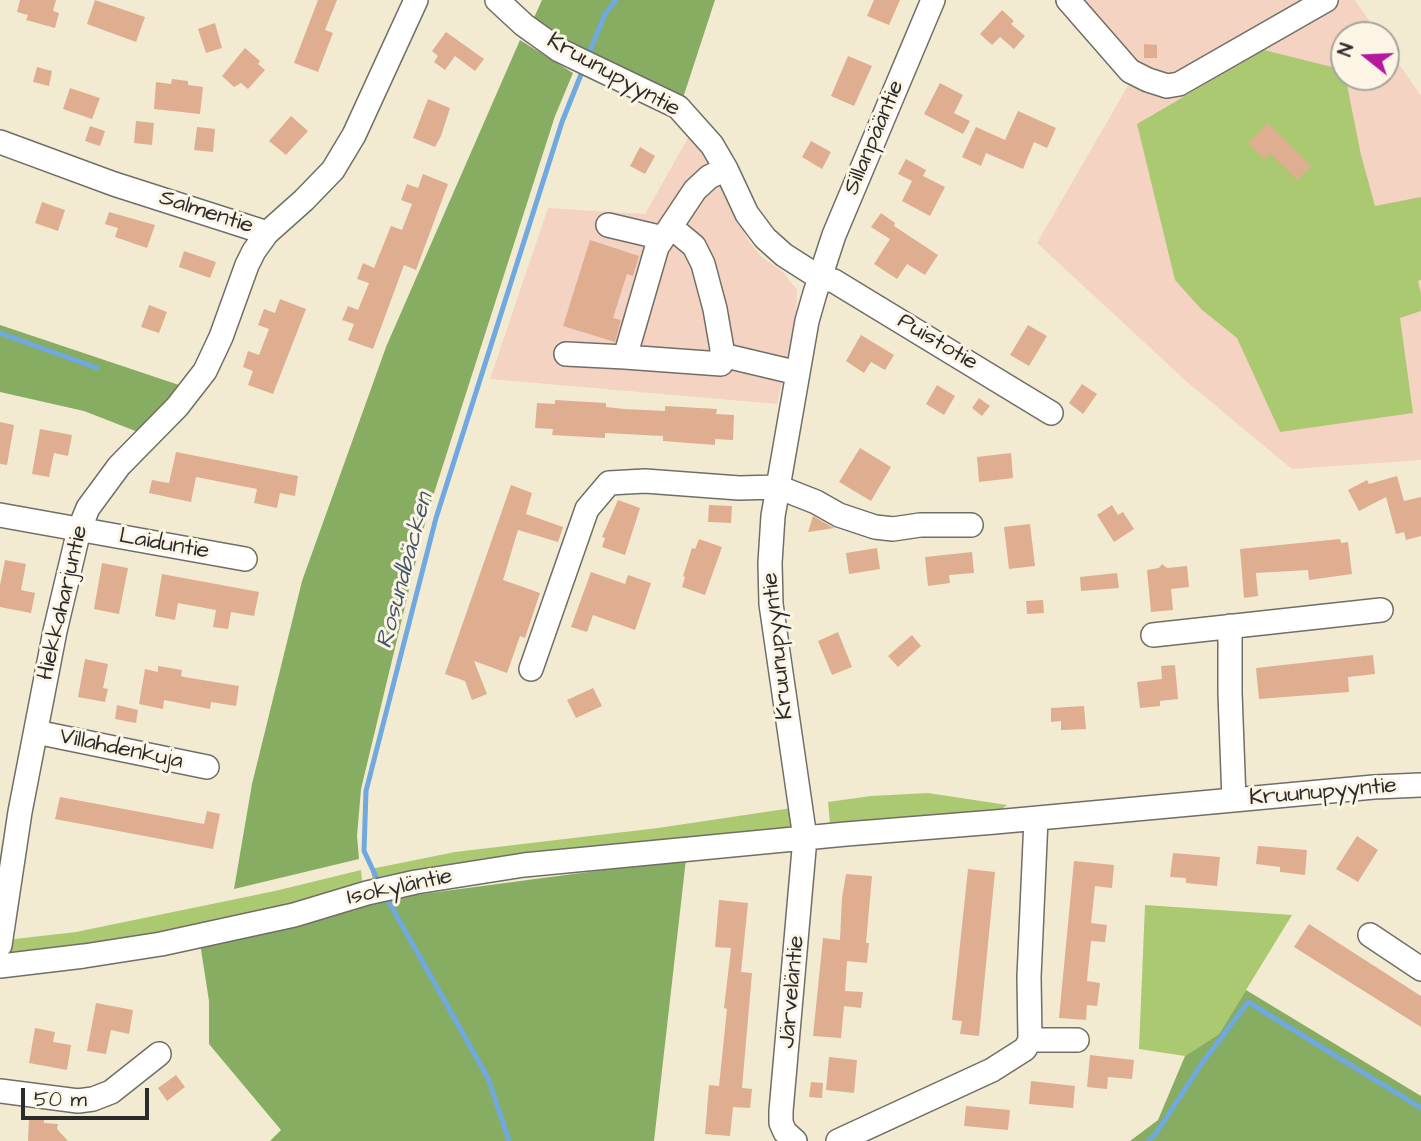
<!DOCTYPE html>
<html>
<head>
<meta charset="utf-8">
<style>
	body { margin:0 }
	#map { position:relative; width:1421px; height:1141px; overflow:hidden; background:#f2ebd2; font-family:"Architects Daughter",sans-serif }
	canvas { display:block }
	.north { position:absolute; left:1330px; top:21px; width:70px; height:70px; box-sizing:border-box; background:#fcf5e5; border:2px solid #a8a49b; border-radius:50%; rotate:288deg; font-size:19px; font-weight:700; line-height:28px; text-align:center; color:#2b2b2b }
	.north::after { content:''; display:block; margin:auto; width:24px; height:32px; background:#b5179e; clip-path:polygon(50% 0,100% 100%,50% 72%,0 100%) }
	.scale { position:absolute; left:21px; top:1088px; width:128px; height:32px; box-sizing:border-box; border:4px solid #2b2b2b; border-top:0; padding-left:9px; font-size:21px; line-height:24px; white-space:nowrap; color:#2b2b2b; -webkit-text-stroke:5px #fcf5e5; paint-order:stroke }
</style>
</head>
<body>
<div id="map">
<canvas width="1421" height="1141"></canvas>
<div class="north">N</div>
<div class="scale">50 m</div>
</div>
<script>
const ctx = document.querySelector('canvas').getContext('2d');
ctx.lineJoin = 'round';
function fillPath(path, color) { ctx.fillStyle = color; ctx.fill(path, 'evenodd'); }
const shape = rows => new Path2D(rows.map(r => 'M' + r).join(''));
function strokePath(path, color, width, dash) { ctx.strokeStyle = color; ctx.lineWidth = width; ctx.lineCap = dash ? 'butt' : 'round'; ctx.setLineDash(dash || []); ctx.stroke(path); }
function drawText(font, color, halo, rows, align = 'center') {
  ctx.font = font + ' "Architects Daughter",sans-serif'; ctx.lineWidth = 6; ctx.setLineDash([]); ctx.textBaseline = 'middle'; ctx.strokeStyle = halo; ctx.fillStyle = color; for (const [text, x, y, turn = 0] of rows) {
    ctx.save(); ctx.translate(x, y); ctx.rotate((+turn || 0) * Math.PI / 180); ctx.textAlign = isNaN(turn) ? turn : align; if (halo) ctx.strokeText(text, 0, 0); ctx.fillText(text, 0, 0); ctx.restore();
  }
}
const built = shape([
	[1055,0,1355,0,1379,35,1344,35,1344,77,1386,77,1386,45,1421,96,1421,460,1292,469,1187,382,1037,243,1129,84],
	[689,136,708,157,748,240,762,257,783,272,797,290,796,320,777,404,490,379,548,208,645,214]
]);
const green = shape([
	[1264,50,1344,70,1361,155,1375,206,1421,197,1421,280,1418,281,1421,294,1421,311,1400,318,1413,413,1280,432,1237,338,1201,309,1175,280,1137,124],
	[928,793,1007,805,1000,811,830,824,828,802,871,796],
	[792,808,795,830,374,889,371,869,455,852,658,828],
	[361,870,363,890,236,921,5,960,6,940,76,932,275,891],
	[1145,905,1292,915,1219,1034,1185,1056,1139,1049]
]);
const forest = shape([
	[542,0,715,0,682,101,574,48,532,22],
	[520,40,573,73,555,116,427,515,361,789,357,836,359,859,234,889,252,784,302,581,386,347],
	[0,325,182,386,138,432,84,411,0,392],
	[686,859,654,1141,270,1141,281,1130,209,1044,209,1001,200,943,392,898],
	[1246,990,1421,1096,1421,1141,1130,1141,1158,1120,1185,1056,1219,1034]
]);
const stream = shape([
	[587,58,605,14,616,0],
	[0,333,97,368],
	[379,883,364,851,366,791,436,518,562,122,584,67],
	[385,895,488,1078,509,1141],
	[1148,1141,1157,1132,1200,1066,1248,1002,1421,1108]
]);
const building = shape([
	[20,0,56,0,53,11,59,13,55,28,26,20,28,15,17,12],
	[95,0,145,17,136,42,87,24],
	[318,0,337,0,325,30,333,33,318,72,294,63],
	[874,0,900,0,889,25,867,16],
	[1002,10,1014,21,1011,24,1025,36,1014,49,1000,37,992,45,980,34],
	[215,23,222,48,206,53,198,29],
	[446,32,484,59,475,71,455,56,445,70,434,62,438,56,432,51],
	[1144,44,1157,45,1157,58,1144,58],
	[245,48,260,61,258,64,265,70,248,89,241,83,234,87,222,76],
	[848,56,872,66,854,106,831,96],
	[37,67,52,71,49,86,33,82],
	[172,79,188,81,188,85,203,87,200,114,154,109,156,82,171,84],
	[940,83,963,95,954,113,970,121,963,134,924,114],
	[70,88,100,98,92,119,63,109],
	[428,99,450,108,441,136,435,147,413,138],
	[1018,111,1056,128,1047,148,1034,142,1023,169,986,153,981,166,962,157,976,127,1005,140],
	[291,116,308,131,286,155,269,141],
	[136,121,154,123,152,145,134,143],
	[1268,123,1311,166,1297,180,1270,154,1264,159,1248,143],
	[90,126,105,131,100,146,85,141],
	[197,127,215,129,213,152,194,150],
	[811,141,831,152,822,169,802,157],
	[640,147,655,156,645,174,630,166],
	[906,159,926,170,923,176,945,187,930,216,902,201,912,181,898,174],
	[423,174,448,184,416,270,404,265,373,349,348,340,354,324,342,320,348,306,358,310,369,283,357,279,363,263,374,268,391,226,402,230,412,204,401,200,407,184,418,188],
	[42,202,65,210,58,231,35,223],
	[109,212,155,225,147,248,115,237,118,228,105,224],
	[881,213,895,223,894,226,938,255,925,275,907,264,897,279,874,264,890,239,871,227],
	[590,240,639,256,633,276,627,274,613,318,621,320,615,342,563,326],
	[184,251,216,262,210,278,179,267],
	[280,299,306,309,273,394,248,385,253,371,243,367,248,351,259,355,269,329,258,325,264,309,275,313],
	[149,305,167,312,159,333,141,327],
	[1028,325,1047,336,1029,366,1010,355],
	[861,335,894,355,885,370,871,362,864,373,846,361],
	[1082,384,1097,394,1083,414,1069,403],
	[937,385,955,396,944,415,926,404],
	[979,398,990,406,982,416,972,408],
	[555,400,606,403,606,407,624,409,665,411,665,406,717,409,716,414,734,415,733,440,715,439,715,445,663,441,663,436,605,433,605,438,552,435,553,429,535,428,537,403,555,404],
	[0,422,14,425,7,465,0,464],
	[40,429,72,435,68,456,54,453,49,477,32,474],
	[860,448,891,467,871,501,839,482],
	[176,452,298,476,295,496,280,493,277,508,254,503,257,489,196,477,191,502,149,493,152,480,169,483],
	[1011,453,1013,478,979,482,977,457],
	[1397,476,1404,501,1421,497,1421,536,1406,540,1404,532,1396,534,1386,497,1359,511,1348,490,1367,480,1369,484],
	[511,485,532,493,526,514,563,527,558,542,518,530,503,580,540,593,525,638,520,636,507,673,474,661,487,694,472,700,465,681,445,674],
	[618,500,640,508,625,555,602,547,605,538,602,537],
	[709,505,732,506,731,523,708,522],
	[1112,505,1118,515,1123,512,1134,529,1114,542,1097,515],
	[813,516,832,527,835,528,808,532],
	[1030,524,1035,566,1009,569,1004,527],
	[699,539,722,547,705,595,682,587,685,577,683,576,692,548,695,549],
	[1340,539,1341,543,1348,542,1352,574,1309,580,1308,570,1256,573,1258,596,1244,598,1240,549],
	[877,548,880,569,849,574,846,553],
	[972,552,974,573,949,575,950,583,928,586,925,557],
	[5,560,26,564,21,590,35,593,31,613,0,607,0,585],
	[102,563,128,568,119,614,94,609],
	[1162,564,1167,568,1187,566,1189,587,1171,589,1173,610,1151,612,1147,570,1159,568],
	[591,572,625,584,628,575,651,583,635,630,593,615,587,632,571,627],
	[1117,573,1119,588,1081,591,1080,577],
	[162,574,259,592,254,616,231,612,228,629,213,627,216,610,178,603,175,620,155,616],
	[1043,600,1044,613,1027,614,1026,601],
	[838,632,852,667,832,675,818,641],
	[912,635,921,646,898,667,888,656],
	[1373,655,1375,674,1348,677,1349,692,1259,699,1256,668],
	[85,659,108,664,103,688,108,689,105,702,78,697],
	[1175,665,1178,699,1160,701,1160,706,1140,708,1137,682,1162,679,1161,666],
	[158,666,182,670,181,676,184,677,239,686,236,706,211,702,210,709,164,700,163,709,139,704,145,669,158,672],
	[593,688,602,706,576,718,567,700],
	[117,705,138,710,136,723,115,719],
	[1084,706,1086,729,1061,730,1061,721,1051,722,1051,708],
	[60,797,204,824,207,811,220,814,213,849,55,819],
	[1357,836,1378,850,1358,882,1336,869],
	[1258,846,1307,850,1305,875,1280,872,1280,867,1256,864],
	[1173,853,1220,857,1217,886,1186,883,1186,878,1170,877],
	[1074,861,1114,865,1112,888,1095,886,1091,923,1107,925,1105,942,1091,941,1087,981,1100,983,1097,1006,1087,1005,1086,1020,1059,1018],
	[968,869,995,872,979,1036,960,1034,962,1021,952,1020],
	[846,874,872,876,866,943,869,943,867,963,847,961,845,991,863,992,861,1008,844,1006,841,1038,813,1036,823,938,840,940,842,898],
	[719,900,748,903,741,972,752,973,742,1088,752,1089,750,1108,733,1107,730,1136,705,1134,709,1085,719,1086,727,1009,724,1008,731,948,715,947],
	[1309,924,1421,996,1421,1027,1294,947],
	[96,1003,133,1010,129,1034,111,1030,106,1054,87,1051],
	[35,1028,55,1032,53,1042,71,1045,67,1070,29,1063],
	[1090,1055,1134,1060,1132,1079,1108,1077,1107,1089,1087,1087],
	[829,1057,857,1060,854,1093,826,1090],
	[176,1075,185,1087,167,1101,158,1088],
	[1031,1081,1075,1086,1073,1108,1029,1104],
	[811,1082,823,1083,822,1098,809,1097],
	[966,1106,1010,1110,1008,1130,964,1126],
	[29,1117,44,1118,44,1123,58,1124,57,1129,68,1141,28,1141]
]);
const minor = shape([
	[497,0,524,25,559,50,678,107,712,145,726,169,747,214,765,238,784,255,820,278,834,281,1051,413],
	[1068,0,1130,71,1148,80,1167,86,1179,84,1326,0],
	[0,142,114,184,267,233,304,200,333,170,354,135,416,0],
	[608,225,663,238],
	[566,354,625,357,657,247,695,190,709,177,726,169],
	[722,355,798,373],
	[625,357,721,364,722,349,715,309,703,264,694,246,671,227],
	[0,515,245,559],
	[1230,626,1230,693,1234,800],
	[1153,635,1381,610],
	[531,669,587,509,609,483,645,481,739,488,778,487,816,502,839,515,875,527,893,529,920,525,971,525],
	[36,732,207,767],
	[1370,935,1421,969],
	[0,945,20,812,55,631,79,530,88,508,119,466,177,407,205,371,221,337,247,265,254,251,267,233],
	[0,966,84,956,161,944,294,915,367,893,416,882,524,865,846,834,995,822,1374,787,1421,785],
	[1030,1040,1077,1040],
	[0,1091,78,1101,93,1099,111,1092,159,1054],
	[795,1141,785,1132,781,1123,781,1111,805,838,771,604,770,563,773,516,807,321,815,293,834,235,933,0],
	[838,1141,992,1070,1025,1049,1030,1040,1029,977,1036,819]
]);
const streetNames = [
	["Kruunupyyntie",613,76,29],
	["Sillanpääntie",875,138,-67],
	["Salmentie",206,213,18],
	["Puistotie",937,343,31],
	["Laiduntie",164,545,10],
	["Hiekkaharjuntie",64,603,-77],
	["Kruunupyyntie",779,646,-96],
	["Villahdenkuja",121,750,12],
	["Kruunupyyntie",1323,793,-5],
	["Isokyläntie",400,888,-12],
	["Järveläntie",793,992,-85]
];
const waterNames = [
	["Rosundbäcken",406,571,-75]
];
fillPath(built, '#f5d3c2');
fillPath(green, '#aac970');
fillPath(forest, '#87ad62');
strokePath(stream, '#6fa9df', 5);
fillPath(building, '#dfae90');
strokePath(minor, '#716e65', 26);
strokePath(minor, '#fff', 23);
drawText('23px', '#2b2b2b', '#fcf5e5', streetNames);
drawText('italic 24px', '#43576a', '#fcf5e5', waterNames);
</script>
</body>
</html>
